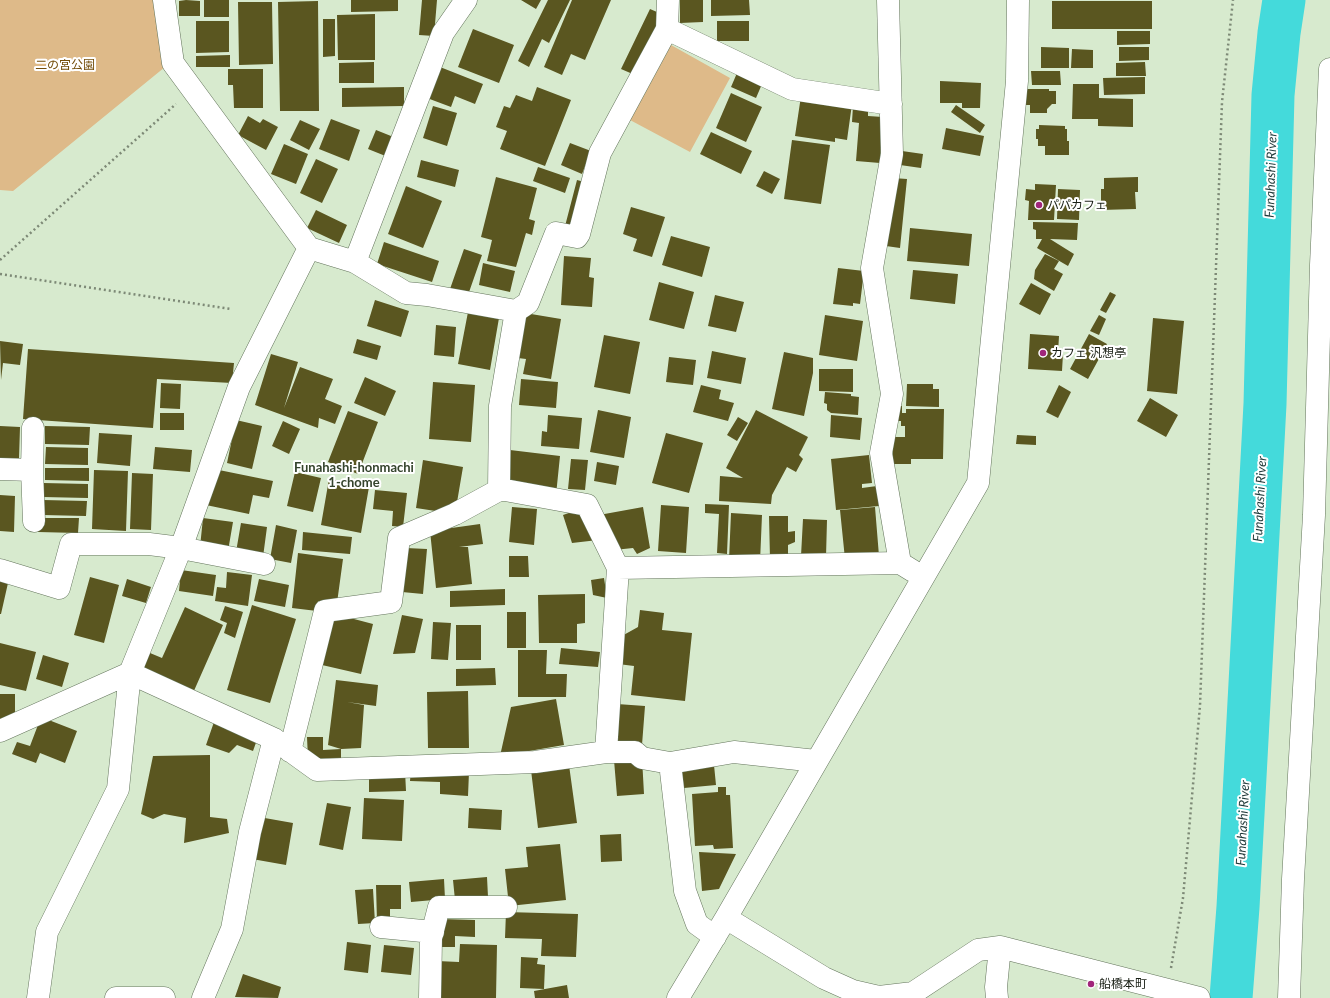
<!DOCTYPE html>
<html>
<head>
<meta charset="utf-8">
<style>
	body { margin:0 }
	canvas { display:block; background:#d7eace }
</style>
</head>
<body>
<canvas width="1330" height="998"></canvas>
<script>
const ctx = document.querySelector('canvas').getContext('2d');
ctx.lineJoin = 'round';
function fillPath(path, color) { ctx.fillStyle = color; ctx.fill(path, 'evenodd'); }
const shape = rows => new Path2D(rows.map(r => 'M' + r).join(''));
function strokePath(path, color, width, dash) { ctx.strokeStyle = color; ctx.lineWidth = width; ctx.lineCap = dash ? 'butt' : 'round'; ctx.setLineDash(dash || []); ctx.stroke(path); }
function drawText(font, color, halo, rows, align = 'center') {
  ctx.font = font + ' Lato,"Noto Sans JP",sans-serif'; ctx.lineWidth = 4; ctx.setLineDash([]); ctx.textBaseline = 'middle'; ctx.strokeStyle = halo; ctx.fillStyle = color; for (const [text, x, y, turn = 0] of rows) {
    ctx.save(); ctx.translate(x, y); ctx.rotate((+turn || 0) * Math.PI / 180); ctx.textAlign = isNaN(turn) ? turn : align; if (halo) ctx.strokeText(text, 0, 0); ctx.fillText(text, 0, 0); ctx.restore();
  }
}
const green = shape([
	[0,0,154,0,165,67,13,191,0,190],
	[671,45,730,78,690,152,630,120]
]);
const river = shape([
	[1231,998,1238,907,1265,404,1273,95,1279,33,1284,0]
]);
const building = shape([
	[186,0,200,1,200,16,179,16,179,1],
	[204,0,229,0,229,17,204,17],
	[351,0,398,0,398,11,351,12],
	[422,0,437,0,434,36,419,35],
	[521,0,541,0,536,9],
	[548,0,570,0,549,43,542,39,529,67,518,61],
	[572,0,611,0,585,60,571,54,562,75,544,67],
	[680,0,703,0,703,22,680,23],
	[711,0,749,0,750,15,711,16],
	[318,1,319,111,280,111,278,2],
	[1052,1,1152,1,1152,29,1052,29],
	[238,2,272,2,273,64,239,65],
	[650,9,664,15,635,75,621,69],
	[375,14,375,60,338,60,337,15],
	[323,19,335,19,335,56,323,57],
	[196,21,229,21,229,52,196,53],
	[717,21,749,21,749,41,717,41],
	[473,29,514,45,499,83,458,67],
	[1117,31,1150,31,1150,44,1117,45],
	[1041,47,1069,48,1069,68,1041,68],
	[1119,47,1149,47,1149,60,1119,61],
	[1072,49,1093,50,1093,68,1071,68],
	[230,55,230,67,196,67,196,56],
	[374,62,374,83,339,83,339,63],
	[1145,62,1146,76,1116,76,1116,63],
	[440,67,483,84,475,104,455,96,451,107,427,98],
	[228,69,263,69,263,108,234,108,233,85,228,85],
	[1031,71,1060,71,1061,85,1032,85],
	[737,73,762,84,756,98,731,87],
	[1145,77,1145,94,1104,95,1103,78],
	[940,81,981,83,980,108,962,108,962,103,940,103],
	[1073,84,1099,84,1099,98,1133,99,1133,127,1098,126,1098,119,1072,119],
	[404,87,404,106,342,107,342,88],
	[537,87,571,100,545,166,500,149,507,131,496,127,504,106,510,108,516,95,532,101],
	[1026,89,1049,89,1049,91,1056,91,1056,104,1052,104,1047,109,1047,113,1030,113,1030,105,1026,105],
	[731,93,762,107,746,142,716,128],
	[801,96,852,104,847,140,835,138,835,142,795,136],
	[956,105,985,125,980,133,951,112],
	[433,106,457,113,447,146,423,138],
	[853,106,868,107,868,116,883,117,880,163,856,161,859,123,852,122],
	[248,116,260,123,263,119,278,127,266,150,238,135],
	[331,119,360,130,349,161,319,149],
	[300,120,320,129,309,150,290,140],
	[1039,125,1065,126,1065,129,1067,129,1067,141,1069,141,1069,155,1045,155,1045,146,1038,146,1038,139,1036,139,1036,129,1039,129],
	[946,128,984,136,980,156,942,149],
	[376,130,396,138,388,157,368,149],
	[711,132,752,151,741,174,700,154],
	[792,140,830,145,821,204,784,199],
	[570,143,591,151,582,174,561,165],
	[284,144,308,154,296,184,271,174],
	[902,151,923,154,921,168,900,165],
	[316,159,338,169,322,203,300,193],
	[421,160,459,170,455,187,417,177],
	[538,167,570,178,565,193,533,181],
	[764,171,780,179,772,194,756,186],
	[496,177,537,188,529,219,535,221,532,235,526,233,516,267,487,261,492,240,481,237],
	[1138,177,1138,192,1135,192,1136,209,1101,210,1101,189,1104,189,1104,178],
	[893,178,907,179,900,248,886,246],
	[577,180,592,184,579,234,564,230],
	[1035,184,1056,185,1054,220,1028,220,1029,201,1025,200,1026,189,1035,190],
	[406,186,442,201,423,248,388,234],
	[1058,189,1080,190,1079,220,1057,219],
	[631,207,665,217,652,257,633,251,637,239,623,234],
	[316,210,347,225,339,243,307,228],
	[1033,222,1078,223,1077,240,1050,239,1074,254,1068,266,1037,248,1042,239,1036,239,1036,230,1033,229],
	[910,228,972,234,969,266,907,261],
	[671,236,710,247,702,277,662,265],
	[384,242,439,261,432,282,377,264],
	[464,249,482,255,468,295,450,289],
	[1045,254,1059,261,1054,269,1063,274,1054,291,1034,279,1035,270],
	[564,256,591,258,589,277,594,278,592,307,561,305],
	[483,263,515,271,510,292,479,285],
	[838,268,864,271,860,304,853,303,853,306,833,304],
	[913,270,958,274,955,304,910,299],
	[659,282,694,292,684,329,649,320],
	[1031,283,1051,294,1040,315,1019,304],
	[1110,292,1116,295,1106,313,1100,310],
	[715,295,744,302,736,332,708,326],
	[375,300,409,311,401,337,367,326],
	[468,312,499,318,490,370,458,364],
	[525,313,561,319,551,379,523,374,526,359,518,358],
	[825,315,863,321,857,361,819,355],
	[1099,315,1106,319,1099,335,1090,331],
	[1153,318,1184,321,1177,394,1147,391],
	[436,325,456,327,454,357,434,355],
	[1030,334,1059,336,1058,353,1063,354,1062,371,1028,369],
	[1089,334,1107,344,1088,379,1070,369],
	[604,335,640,342,630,394,594,387],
	[357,339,381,346,377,360,353,353],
	[0,341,23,344,20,365,3,363,1,380],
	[28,349,234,363,232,383,157,379,153,428,23,419],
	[712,351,746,358,741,384,707,378],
	[784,352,813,358,813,373,804,416,772,409],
	[271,354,298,362,284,408,300,367,333,379,325,399,342,406,335,424,319,418,318,428,255,405],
	[669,357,696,360,693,385,666,382],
	[819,369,853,369,853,392,819,391],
	[365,377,396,391,385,416,354,403],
	[521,379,558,382,556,408,519,405],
	[433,382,475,385,471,442,429,439],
	[161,383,181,384,180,409,160,408],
	[907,384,933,384,933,389,939,389,939,407,906,406],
	[701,385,721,390,719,399,734,403,728,421,693,412],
	[1059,385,1071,392,1058,418,1046,412],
	[825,392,851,394,851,396,859,397,858,415,831,413,827,410,827,404,824,403],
	[1150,398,1178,415,1166,437,1137,421],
	[896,406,902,406,902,413,906,413,906,409,944,409,943,459,911,459,911,464,893,464,893,437,905,437,905,426,901,426,901,421,896,421],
	[598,410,631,417,624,458,590,452],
	[756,410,808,437,799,455,803,459,796,472,787,467,772,495,771,504,719,501,720,476,743,478,726,468],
	[348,411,378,422,358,474,328,462],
	[160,413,184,413,184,430,160,430],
	[548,415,582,418,579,449,541,446,542,431,547,432],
	[831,415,862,418,860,440,830,437],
	[738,417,748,423,737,441,727,435],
	[236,420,262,426,252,469,227,463],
	[283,421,300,429,289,454,272,446],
	[0,426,20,427,19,459,0,459],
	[45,426,90,427,89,445,45,444],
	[99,433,132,435,130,466,97,463],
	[666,433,703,443,689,493,652,483],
	[1017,435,1036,436,1036,445,1016,444],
	[46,447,88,448,88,465,45,464],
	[155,447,192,450,190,472,153,469],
	[510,450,560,456,556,495,505,490],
	[869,455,872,483,862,484,862,488,877,486,879,506,836,510,831,459],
	[571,459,588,460,585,490,568,489],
	[423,460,463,467,455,514,416,508],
	[597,462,619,466,616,485,594,481],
	[45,468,89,468,89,481,45,480],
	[214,469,273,481,269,498,253,495,249,514,206,505],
	[94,470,128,471,126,531,92,529],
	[295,472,321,478,313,512,287,506],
	[132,473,153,474,151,530,130,529],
	[329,479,369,487,361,533,321,525],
	[43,483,88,484,88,498,43,497],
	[375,490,407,493,403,527,392,526,393,511,373,509],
	[0,495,15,496,14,532,0,531],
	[43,500,87,501,86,516,43,515],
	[705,504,729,505,727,554,717,553,719,514,705,513],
	[661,505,689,507,686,553,658,551],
	[512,507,537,509,534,545,509,542],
	[586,507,598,540,572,543,563,515],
	[643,507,650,548,637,554,633,548,614,550,599,515],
	[875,507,879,556,845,559,840,510],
	[731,513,762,515,760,562,729,560],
	[769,516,788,516,788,532,795,531,795,542,788,545,788,559,770,559],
	[38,518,79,518,78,533,38,532],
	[203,518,233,522,228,551,200,547],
	[803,519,827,520,826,557,801,556],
	[241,523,267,527,263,557,236,552],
	[480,524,483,544,459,547,468,547,472,584,436,588,430,531],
	[276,525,297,530,291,563,270,559],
	[303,532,352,537,350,554,302,550],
	[406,548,427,549,423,594,402,592],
	[298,553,343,559,337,603,318,601,317,611,292,608],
	[509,556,528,556,529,577,509,577],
	[181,570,216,575,213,596,179,591],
	[227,572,252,575,248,606,215,601,217,587,226,588],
	[90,577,119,585,104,643,74,635],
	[604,578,607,598,593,595,591,580],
	[127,579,151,587,146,603,122,596],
	[259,579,289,585,285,607,254,601],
	[0,581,8,583,1,614,0,614],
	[505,589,505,605,450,607,450,591],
	[585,594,585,623,577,624,577,643,539,643,538,595],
	[252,605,296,619,270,703,227,690],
	[225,606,243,612,235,638,224,633,227,623,220,620],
	[185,607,223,625,193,693,142,671,150,653,162,658],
	[640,610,664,613,662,630,692,633,685,701,631,695,634,666,618,664,620,637,638,627],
	[507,612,526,612,526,648,507,648],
	[335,614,373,624,361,674,322,665],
	[402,615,423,619,415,653,393,654],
	[433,622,451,623,448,660,431,659],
	[456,625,481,625,481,660,456,660],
	[0,643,36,652,26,691,0,685],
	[561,648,600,652,598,667,559,664],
	[518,650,547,650,546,674,567,674,566,697,518,697],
	[43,655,69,663,62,687,36,679],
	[495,668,496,685,456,686,456,669],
	[336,680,378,685,376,706,347,702,364,705,361,748,341,749,341,758,308,759,307,737,323,737,323,750,341,749,328,745],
	[468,691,469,748,428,748,427,692],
	[0,694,15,694,15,719,0,719],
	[556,699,564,745,500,756,511,707],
	[617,704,645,706,642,745,615,743],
	[41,717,77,731,65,763,40,753,36,763,12,754,17,742,30,746],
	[214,722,258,737,253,751,237,745,229,753,206,745],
	[210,755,210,817,227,819,229,833,184,843,186,818,164,814,153,819,141,814,153,756],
	[642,758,644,794,617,796,614,760],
	[569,765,577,823,538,828,531,770],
	[714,765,716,785,684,788,681,768],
	[411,769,469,772,468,796,440,794,440,782,410,781],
	[405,771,406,791,369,792,369,772],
	[718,787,726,787,726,795,730,795,733,848,714,849,713,845,695,846,692,794,718,792],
	[364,798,404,800,402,841,362,839],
	[327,803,351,807,343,850,319,845],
	[469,808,502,810,501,830,468,828],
	[259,817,293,823,286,865,252,859],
	[621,834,622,861,601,862,600,835],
	[560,844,566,900,509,906,505,869,528,867,526,847],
	[699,852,736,854,719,889,702,891],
	[487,877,488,897,455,900,453,880],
	[444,879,445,899,411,902,409,882],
	[376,885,401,885,401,909,390,909,390,922,377,922],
	[373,889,375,923,358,924,355,890],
	[506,912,578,914,576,957,541,956,542,939,505,938],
	[441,919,475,920,475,937,455,936,455,947,441,947],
	[347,942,371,945,368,973,344,970],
	[460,944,497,945,496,998,436,998,437,961,459,962],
	[384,945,414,948,411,975,381,972],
	[521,957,538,958,537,964,545,965,544,989,520,988],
	[243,974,281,987,278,998,235,997],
	[567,985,569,998,535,998,534,991]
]);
const path = shape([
	[0,260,176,104],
	[0,274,231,309],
	[1171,968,1183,898,1200,706,1222,102,1233,0]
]);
const minor = shape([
	[164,0,173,63,309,248,355,262,406,293,427,295,516,311,500,406,499,490,455,514,399,538,391,602,325,611,290,751],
	[888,0,892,154,872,268,892,394,881,453,900,563],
	[667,29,792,89,891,104],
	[355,262,443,33,466,0],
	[516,311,528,303,556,233,577,237,579,234,600,153,667,29,668,0],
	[0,469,32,470,34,521],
	[32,470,33,428],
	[499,490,505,490,587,505,618,568,900,563,913,571],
	[0,570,59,588,71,544,149,544,181,548,264,564],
	[0,731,130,673,274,739,317,770,535,762,606,752,635,752,642,758,670,763,685,891,697,924,715,937],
	[606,752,618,568],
	[670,763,734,752,816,761],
	[726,918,824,978,853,991,879,997,913,993,978,950,1000,947,1199,998],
	[381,927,433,932],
	[38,998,47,932,118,789,130,673,181,548,239,387,309,248],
	[116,998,164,998],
	[203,998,232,929,250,832,274,739],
	[430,998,431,938,439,907,506,907],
	[678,998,726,918,978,483,1017,81,1018,0],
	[997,998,996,987,1000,947],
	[1289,998,1293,879,1314,515,1321,265,1330,69]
]);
const markers = [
	[1039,205,4,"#a1257a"],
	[1043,353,4,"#a1257a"],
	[1091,984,4,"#a1257a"]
];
const parkNames = [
	["二の宮公園",65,65]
];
const poiNames = [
	["パパカフェ",1047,205],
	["カフェ 汎想亭",1051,353],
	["船橋本町",1099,984]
];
const waterNames = [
	["Funahashi River",1271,175,-88],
	["Funahashi River",1260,499,-87],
	["Funahashi River",1243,823,-87]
];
const neighbourhoodNames = [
	["Funahashi-honmachi",354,468],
	["1-chome",354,483]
];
fillPath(green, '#deba89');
strokePath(river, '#44dadb', 43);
fillPath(building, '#5a5620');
strokePath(minor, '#64755c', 23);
strokePath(path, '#7d8976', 2.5, [2, 3]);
strokePath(minor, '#fff', 22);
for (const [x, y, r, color] of markers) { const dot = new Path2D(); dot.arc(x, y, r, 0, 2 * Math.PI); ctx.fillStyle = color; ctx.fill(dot); strokePath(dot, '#fff', 1.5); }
drawText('12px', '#744e0a', '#fff', parkNames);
drawText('12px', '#191f15', '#fff', poiNames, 'left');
drawText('italic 13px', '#1f3838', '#fff', waterNames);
drawText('bold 13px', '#34432c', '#fff', neighbourhoodNames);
</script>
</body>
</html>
